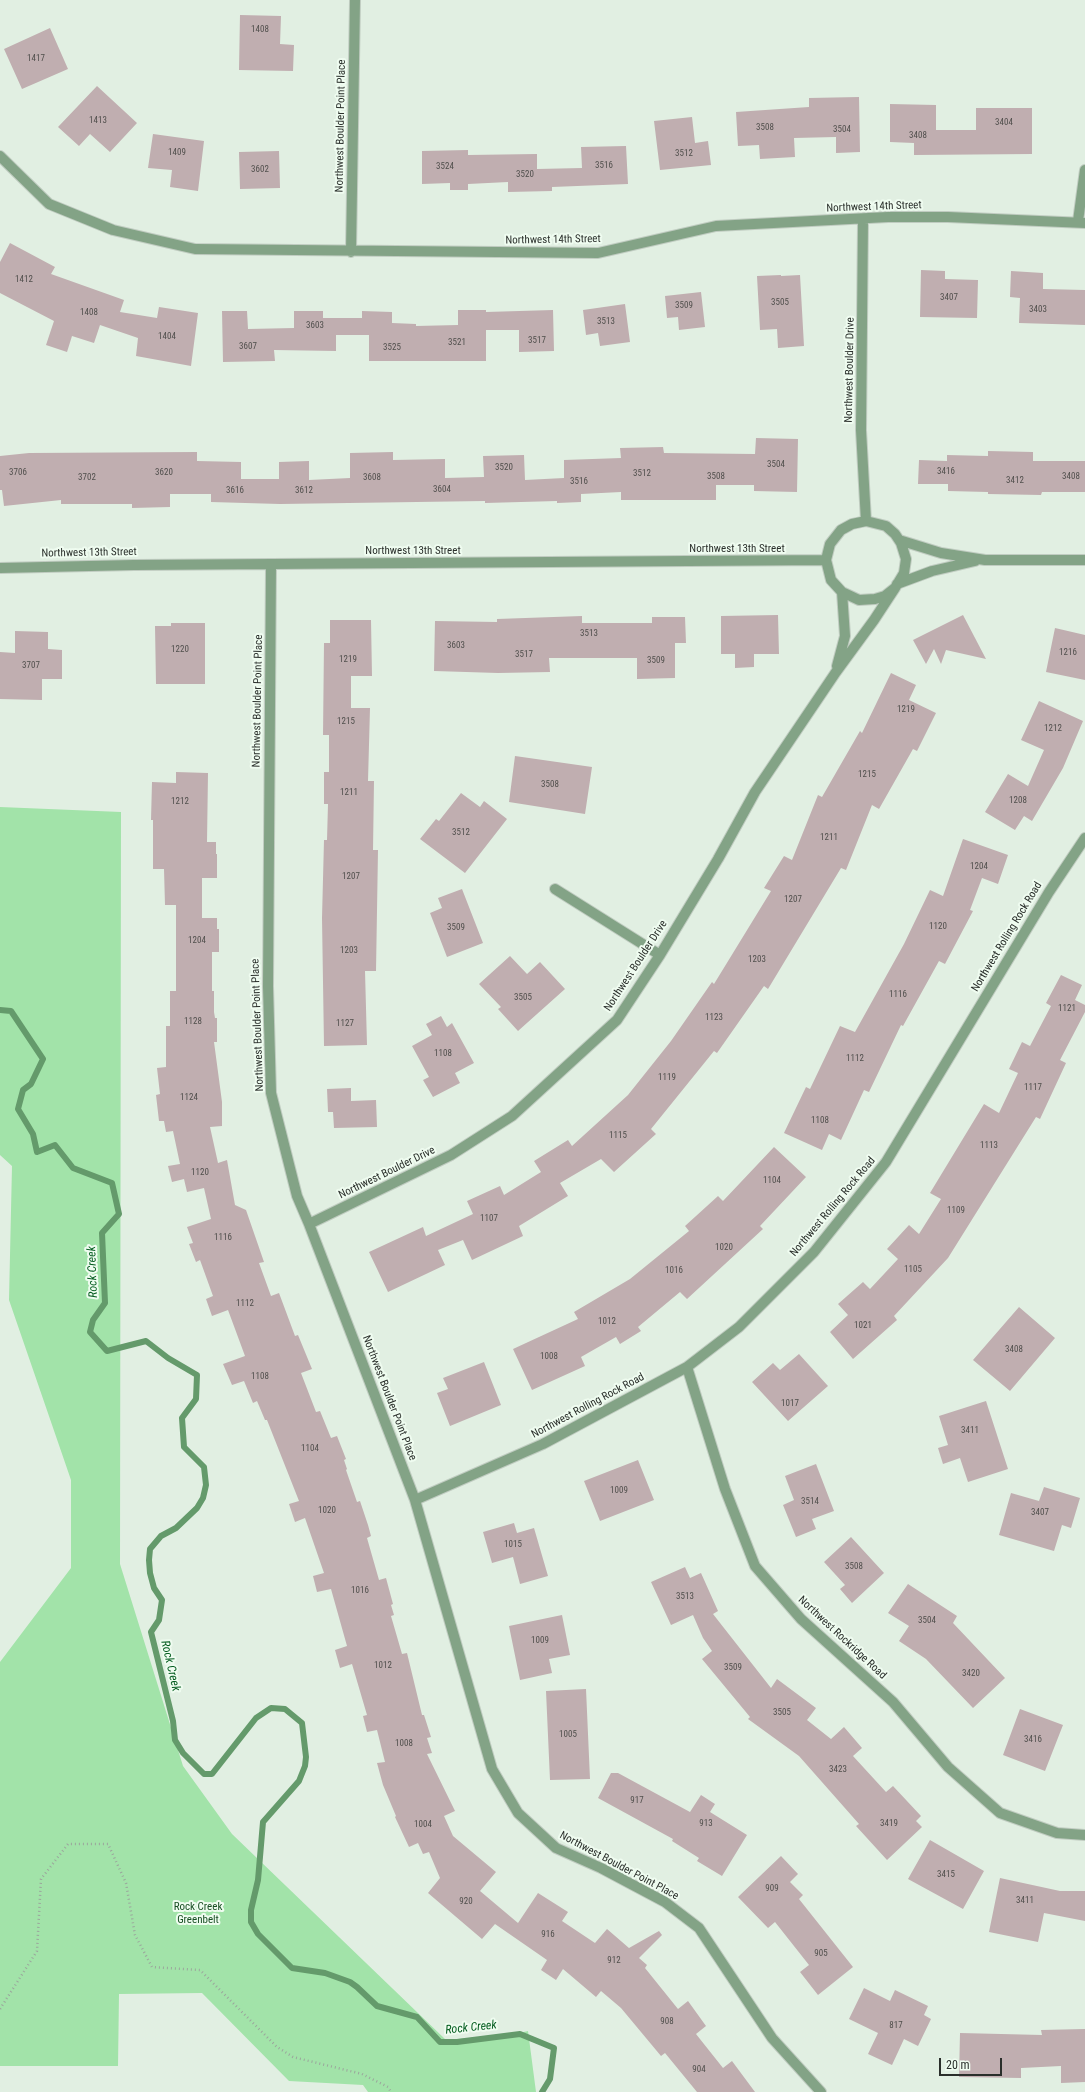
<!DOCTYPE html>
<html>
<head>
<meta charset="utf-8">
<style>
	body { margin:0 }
	#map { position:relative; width:1085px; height:2092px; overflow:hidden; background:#e1efe2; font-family:"Roboto Condensed",sans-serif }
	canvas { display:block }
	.scale { position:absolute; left:939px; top:2058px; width:63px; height:18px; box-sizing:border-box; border:2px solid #2a2f2b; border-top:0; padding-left:5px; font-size:12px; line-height:14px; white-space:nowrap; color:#2a2f2b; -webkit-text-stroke:3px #effcf0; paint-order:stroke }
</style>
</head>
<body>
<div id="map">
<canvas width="1085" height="2092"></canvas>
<div class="scale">20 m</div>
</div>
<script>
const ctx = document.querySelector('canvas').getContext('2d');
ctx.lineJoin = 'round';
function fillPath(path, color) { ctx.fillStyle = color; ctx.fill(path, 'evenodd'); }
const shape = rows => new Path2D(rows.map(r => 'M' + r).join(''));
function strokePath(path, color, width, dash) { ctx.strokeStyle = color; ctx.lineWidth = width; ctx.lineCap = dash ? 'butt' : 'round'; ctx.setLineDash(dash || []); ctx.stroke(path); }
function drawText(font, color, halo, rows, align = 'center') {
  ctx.font = font + ' "Roboto Condensed",sans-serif'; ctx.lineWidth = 4; ctx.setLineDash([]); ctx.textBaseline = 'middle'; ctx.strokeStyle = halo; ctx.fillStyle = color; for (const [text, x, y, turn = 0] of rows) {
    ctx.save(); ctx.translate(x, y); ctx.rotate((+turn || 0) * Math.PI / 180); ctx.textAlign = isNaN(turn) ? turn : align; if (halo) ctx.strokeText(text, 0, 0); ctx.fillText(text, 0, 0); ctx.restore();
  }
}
const green = shape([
	[0,807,121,812,120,1564,183,1766,232,1834,446,2040,515,2034,528,2031,536,2092,368,2092,363,2085,289,2081,202,1993,119,1994,118,2066,0,2066,0,1662,71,1568,71,1480,9,1300,12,1166,0,1155]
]);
const stream = shape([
	[0,1010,11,1011,43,1059,31,1084,23,1090,18,1109,33,1134,37,1152,55,1145,73,1168,112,1183,119,1214,102,1233,105,1303,93,1320,90,1332,107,1351,146,1341,168,1358,197,1375,196,1399,182,1418,184,1447,204,1467,206,1485,203,1498,197,1508,176,1528,161,1536,150,1549,149,1560,150,1573,154,1588,162,1600,159,1620,151,1632,173,1721,175,1740,183,1753,204,1774,212,1774,256,1718,271,1708,285,1709,302,1723,306,1757,305,1766,299,1781,263,1822,258,1880,251,1910,251,1922,258,1934,292,1968,325,1973,350,1982,357,1987,377,2006,417,2017,440,2042,457,2042,520,2034,554,2048,550,2079,542,2092]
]);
const building = shape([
	[240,15,281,16,280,44,294,45,293,71,239,70],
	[50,28,68,69,22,89,4,49],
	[97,86,137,123,110,152,90,134,79,146,58,127],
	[859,97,860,152,836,153,836,137,794,138,795,157,760,159,759,145,738,146,736,112,809,107,809,98],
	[890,104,936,105,936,130,976,130,976,108,1032,108,1032,154,914,155,914,143,890,142],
	[692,117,695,143,708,141,711,165,660,170,654,121],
	[153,134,204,141,198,191,170,187,172,170,148,168],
	[626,146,628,184,552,187,552,191,508,192,508,182,468,184,468,190,450,190,450,183,422,184,422,151,468,150,468,155,537,154,537,169,582,168,581,147],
	[279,151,280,188,240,189,239,152],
	[10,243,55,267,51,274,124,300,120,312,157,318,159,307,198,313,191,366,136,356,138,338,100,325,94,343,72,336,67,352,46,345,54,321,0,293,0,262],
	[921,270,945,271,945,279,978,280,977,318,920,317],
	[1011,271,1043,273,1043,289,1085,290,1085,325,1019,323,1020,298,1010,297],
	[781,275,781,276,800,275,804,346,778,348,777,329,760,330,757,276],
	[701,292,705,327,679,330,678,317,667,318,665,296],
	[625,304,630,342,600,346,598,333,586,335,583,310],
	[458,310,486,310,486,312,553,310,554,351,519,352,519,330,486,330,486,361,369,361,369,335,336,335,336,351,274,350,275,361,223,362,222,311,247,311,248,329,294,328,294,311,323,311,323,318,362,318,362,311,392,312,392,323,416,324,416,326,458,325],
	[756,438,798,439,797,492,754,491,754,485,716,485,716,500,621,500,621,492,581,494,581,502,557,503,557,501,485,503,485,501,280,504,211,502,211,494,170,494,170,507,132,508,132,504,61,504,61,500,4,506,2,490,0,490,0,456,29,453,197,452,197,461,241,462,241,479,279,479,279,462,309,461,309,480,350,478,350,453,393,452,393,460,445,459,445,478,484,477,483,456,524,455,525,480,564,478,564,460,621,458,620,448,663,447,664,453,755,454],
	[988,451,1033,452,1033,461,1085,461,1085,492,1042,492,1041,495,988,494,988,492,948,491,948,484,918,484,919,460,947,461,947,455,988,456],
	[778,615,779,654,754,654,754,667,735,668,735,654,721,654,721,616],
	[963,615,986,659,946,650,941,664,934,649,926,664,913,640],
	[582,616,582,623,652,623,652,617,685,617,686,643,675,643,675,678,637,679,637,658,549,658,550,672,498,673,434,671,435,621,497,622,497,619],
	[330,620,371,620,372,676,351,676,351,708,370,708,368,781,374,781,373,850,378,850,376,971,365,971,367,1045,324,1046,322,918,324,840,327,840,328,804,324,804,324,772,329,772,329,735,323,735,324,643,330,643],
	[171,623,205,623,205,684,156,684,155,626,171,626],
	[1055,628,1085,635,1085,680,1046,672],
	[15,631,48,632,48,649,62,650,62,679,42,679,42,700,0,699,0,652,15,653],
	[891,673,916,685,909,700,936,713,917,751,913,749,879,809,872,805,846,870,841,868,768,989,764,986,717,1053,714,1051,651,1129,656,1134,614,1172,601,1159,560,1183,568,1196,519,1226,523,1236,472,1260,463,1240,438,1250,445,1265,388,1292,369,1252,423,1227,426,1236,473,1214,467,1201,500,1186,504,1195,541,1172,534,1161,568,1140,572,1146,628,1095,671,1041,712,982,714,984,771,891,764,888,784,856,792,860,818,795,822,797,860,731,862,733],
	[1039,701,1083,721,1063,768,1032,821,1024,816,1015,830,985,812,1008,774,1028,786,1044,750,1021,740],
	[515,756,592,767,585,814,509,802],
	[176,772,208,773,207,842,216,842,216,854,217,854,217,878,202,878,202,918,217,918,217,929,219,929,219,952,212,952,212,991,214,991,214,1012,215,1018,217,1018,217,1042,214,1042,222,1102,222,1126,210,1127,218,1163,227,1160,235,1205,246,1210,264,1262,259,1263,271,1296,279,1293,295,1336,298,1335,312,1369,301,1373,316,1412,320,1411,331,1438,337,1436,346,1459,344,1460,347,1469,346,1470,357,1502,360,1501,368,1525,371,1536,367,1538,379,1580,386,1578,393,1604,391,1605,394,1615,391,1616,402,1654,407,1653,422,1715,424,1715,431,1737,427,1738,432,1753,427,1754,455,1811,444,1816,453,1836,496,1872,480,1891,518,1923,538,1893,568,1912,562,1921,595,1943,607,1929,629,1948,659,1931,662,1935,639,1958,647,1965,645,1968,678,2009,688,2001,706,2026,696,2034,723,2068,732,2061,755,2092,697,2092,665,2053,661,2056,621,2008,601,1991,596,1997,563,1969,556,1980,541,1970,547,1960,495,1924,482,1939,428,1893,440,1878,429,1852,423,1854,418,1843,409,1847,395,1817,396,1816,383,1785,377,1763,385,1762,377,1730,367,1732,363,1716,367,1715,352,1664,340,1668,335,1650,347,1646,331,1589,317,1592,313,1576,324,1573,305,1518,295,1522,289,1504,299,1501,267,1420,265,1420,257,1401,253,1403,244,1381,232,1385,223,1364,245,1356,228,1310,212,1316,206,1299,213,1296,200,1260,196,1262,189,1244,193,1243,187,1227,211,1219,204,1188,187,1192,184,1179,172,1182,168,1166,180,1164,173,1131,166,1132,164,1121,159,1121,156,1095,160,1094,157,1068,166,1067,166,1026,170,1026,170,991,176,991,176,905,165,905,164,869,153,869,153,820,151,820,152,782,176,783],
	[461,793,480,807,484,801,507,819,465,873,420,839,436,819,439,821],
	[963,839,1008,855,998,884,982,878,970,910,973,911,945,964,939,961,903,1026,901,1025,869,1092,864,1090,841,1140,829,1134,822,1150,784,1133,806,1087,810,1089,840,1026,855,1032,904,944,930,890,943,896],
	[462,889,483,943,447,957,430,913,442,908,438,898],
	[510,956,527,974,540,962,565,989,518,1031,498,1009,501,1007,479,984],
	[1061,975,1082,985,1075,1000,1085,1005,1085,1012,1060,1060,1066,1063,1040,1119,1036,1117,948,1258,894,1316,897,1320,853,1359,830,1332,848,1315,838,1304,863,1282,870,1289,898,1259,887,1249,909,1225,919,1234,941,1199,930,1193,984,1104,999,1113,1018,1073,1009,1069,1022,1042,1030,1046,1051,1006,1046,1003],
	[441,1016,447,1027,452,1023,474,1063,455,1073,460,1083,433,1097,423,1080,429,1077,412,1046,432,1035,426,1024],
	[351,1088,351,1101,376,1100,377,1127,334,1128,333,1112,328,1112,327,1089],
	[774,1147,806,1177,760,1226,763,1229,687,1299,680,1292,638,1327,641,1331,620,1344,616,1337,581,1357,585,1366,532,1390,513,1349,578,1319,574,1312,630,1279,689,1231,685,1226,718,1196,723,1201],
	[1019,1307,1055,1338,1010,1391,973,1360],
	[799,1354,828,1386,788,1421,752,1382,773,1363,780,1370],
	[484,1362,501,1405,450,1426,437,1393,448,1389,443,1378],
	[986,1401,1008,1469,968,1482,960,1458,943,1464,938,1448,948,1445,939,1416],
	[638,1460,654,1500,600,1521,584,1481],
	[816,1464,834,1511,812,1519,816,1529,796,1537,783,1505,794,1500,785,1476],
	[1044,1487,1080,1498,1071,1528,1062,1525,1054,1551,999,1535,1011,1493,1039,1501],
	[514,1523,517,1533,534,1528,548,1576,520,1584,513,1557,492,1563,483,1532],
	[851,1537,884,1573,852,1603,840,1589,845,1585,824,1562],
	[685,1567,690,1578,701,1573,718,1611,713,1614,771,1688,777,1679,816,1708,807,1720,831,1739,844,1727,862,1748,853,1756,886,1792,893,1786,921,1816,916,1821,922,1827,887,1860,856,1826,859,1824,799,1756,748,1719,750,1717,702,1659,712,1651,703,1638,693,1615,671,1625,651,1582],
	[908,1584,957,1616,953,1623,1005,1678,973,1708,926,1659,899,1641,909,1626,888,1613],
	[562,1615,570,1655,549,1659,552,1673,520,1680,509,1626],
	[586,1689,590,1779,550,1780,546,1691],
	[1020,1709,1063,1725,1045,1771,1003,1755],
	[611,1773,618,1773,690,1812,701,1795,715,1804,710,1812,747,1835,722,1876,697,1861,699,1858,672,1841,673,1839,598,1798],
	[930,1840,984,1871,963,1909,908,1879],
	[781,1856,798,1874,790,1882,803,1895,799,1899,853,1967,818,1995,800,1972,809,1965,775,1922,768,1928,738,1897],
	[1000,1878,1060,1891,1085,1891,1085,1921,1044,1913,1038,1942,989,1932],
	[864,1988,890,2001,895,1990,928,2006,924,2015,931,2019,918,2046,904,2039,892,2065,868,2054,878,2033,849,2019],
	[1085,2029,1085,2082,1061,2083,1061,2066,1021,2068,1021,2078,959,2077,960,2033,1042,2035,1041,2030]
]);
const path = shape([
	[0,2009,37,1951,41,1879,68,1844,108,1844,126,1883,135,1935,152,1967,200,1970,277,2047,293,2057,362,2074,388,2087,391,2092]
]);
const minor = shape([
	[0,156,49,204,113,230,195,249,598,253,716,226,888,217,948,217,1085,223],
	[863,219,861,430,866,521],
	[1078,221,1085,170],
	[351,252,355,0],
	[899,540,941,553,985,560,1085,560],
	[271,564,268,986,271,1093,297,1196,309,1224,415,1500,492,1769,518,1813,556,1848,601,1868,665,1902,699,1928,772,2038,821,2092],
	[0,568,134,565,826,560],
	[897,584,932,571,975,561],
	[837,666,845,636,842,592],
	[555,889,660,955],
	[309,1224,451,1155,512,1116,617,1020,660,955,718,859,755,792,836,672,874,620,895,588,904,573,906,559,901,543,895,534,886,526,866,521,852,524,841,530,830,544,826,560,831,580,842,592,859,600,875,599,885,596,895,588],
	[687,1367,725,1489,755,1566,801,1619,893,1702,948,1767,1000,1813,1057,1833,1085,1835],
	[415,1500,543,1444,687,1367,739,1327,814,1252,886,1162,1049,892,1085,838]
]);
const numberNames = [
	["1408",260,30],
	["1417",36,59],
	["1413",98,121],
	["3404",1004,123],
	["3508",765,128],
	["3504",842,130],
	["3408",918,136],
	["1409",177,153],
	["3512",684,154],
	["3516",604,166],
	["3524",445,167],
	["3602",260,170],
	["3520",525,175],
	["1412",24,280],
	["3407",949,298],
	["3505",780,303],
	["3509",684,306],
	["3403",1038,310],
	["1408",89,313],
	["3513",606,322],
	["3603",315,326],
	["1404",167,337],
	["3517",537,341],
	["3521",457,343],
	["3607",248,347],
	["3525",392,348],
	["3504",776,465],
	["3520",504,468],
	["3416",946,472],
	["3706",18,473],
	["3620",164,473],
	["3512",642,474],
	["3508",716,477],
	["3408",1071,477],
	["3702",87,478],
	["3608",372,478],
	["3412",1015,481],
	["3516",579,482],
	["3604",442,490],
	["3616",235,491],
	["3612",304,491],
	["3513",589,634],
	["3603",456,646],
	["1220",180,650],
	["1216",1068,653],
	["3517",524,655],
	["1219",348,660],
	["3509",656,661],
	["3707",31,666],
	["1219",906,710],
	["1215",346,722],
	["1212",1053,729],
	["1215",867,775],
	["3508",550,785],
	["1211",349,793],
	["1208",1018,801],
	["1212",180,802],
	["3512",461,833],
	["1211",829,838],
	["1204",979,867],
	["1207",351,877],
	["1207",793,900],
	["1120",938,927],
	["3509",456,928],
	["1204",197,941],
	["1203",349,951],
	["1203",757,960],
	["1116",898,995],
	["3505",523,998],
	["1121",1067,1009],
	["1123",714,1018],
	["1128",193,1022],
	["1127",345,1024],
	["1108",443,1054],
	["1112",855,1059],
	["1119",667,1078],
	["1117",1033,1088],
	["1124",189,1098],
	["1108",820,1121],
	["1115",618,1136],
	["1113",989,1146],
	["1120",200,1173],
	["1104",772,1181],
	["1109",956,1211],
	["1107",489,1219],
	["1116",223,1238],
	["1020",724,1248],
	["1105",913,1270],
	["1016",674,1271],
	["1112",245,1304],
	["1012",607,1322],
	["1021",863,1326],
	["3408",1014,1350],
	["1008",549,1357],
	["1108",260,1377],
	["1017",790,1404],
	["3411",970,1431],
	["1104",310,1449],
	["1009",619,1491],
	["3514",810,1502],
	["1020",327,1511],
	["3407",1040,1513],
	["1015",513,1545],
	["3508",854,1567],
	["1016",360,1591],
	["3513",685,1597],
	["3504",927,1621],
	["1009",540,1641],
	["1012",383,1666],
	["3509",733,1668],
	["3420",971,1674],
	["3505",782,1713],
	["1005",568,1735],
	["3416",1033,1740],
	["1008",404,1744],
	["3423",838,1770],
	["917",637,1801],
	["913",706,1824],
	["3419",889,1824],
	["1004",423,1825],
	["3415",946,1875],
	["909",772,1889],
	["3411",1025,1901],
	["920",466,1902],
	["916",548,1935],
	["905",821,1954],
	["912",614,1961],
	["908",667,2022],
	["817",896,2026],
	["904",699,2070]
];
const streetNames = [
	["Northwest Boulder Point Place",341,126,-89],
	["Northwest 14th Street",874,207,-2],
	["Northwest 14th Street",553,240,-1],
	["Northwest Boulder Drive",850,370,-89],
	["Northwest 13th Street",737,549],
	["Northwest 13th Street",413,551],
	["Northwest 13th Street",89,553,-1],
	["Northwest Boulder Point Place",258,701,-89],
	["Northwest Rolling Rock Road",1007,937,-59],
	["Northwest Boulder Drive",636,966,-57],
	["Northwest Boulder Point Place",258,1025,-92],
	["Northwest Boulder Drive",387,1173,-26],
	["Northwest Rolling Rock Road",833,1207,-50],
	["Northwest Boulder Point Place",389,1398,69],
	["Northwest Rolling Rock Road",588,1406,-28],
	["Northwest Rockridge Road",842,1638,43],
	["Northwest Boulder Point Place",619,1866,28]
];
const parkNames = [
	["Rock Creek",198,1907],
	["Greenbelt",198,1920]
];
const waterNames = [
	["Rock Creek",93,1272,-92],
	["Rock Creek",170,1666,77],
	["Rock Creek",471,2028,-6]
];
fillPath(green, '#a2e3a9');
strokePath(stream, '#649a6b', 6);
fillPath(building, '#c0aeb0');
strokePath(minor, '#c0ccc1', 12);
strokePath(path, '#9ba69c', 2.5, [1, 3]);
strokePath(minor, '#83a386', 10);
drawText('9px', '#504f4c', null, numberNames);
drawText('11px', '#2a2f2b', '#effcf0', streetNames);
drawText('11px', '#184e23', '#effcf0', parkNames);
drawText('italic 12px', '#055d20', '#effcf0', waterNames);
</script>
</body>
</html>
